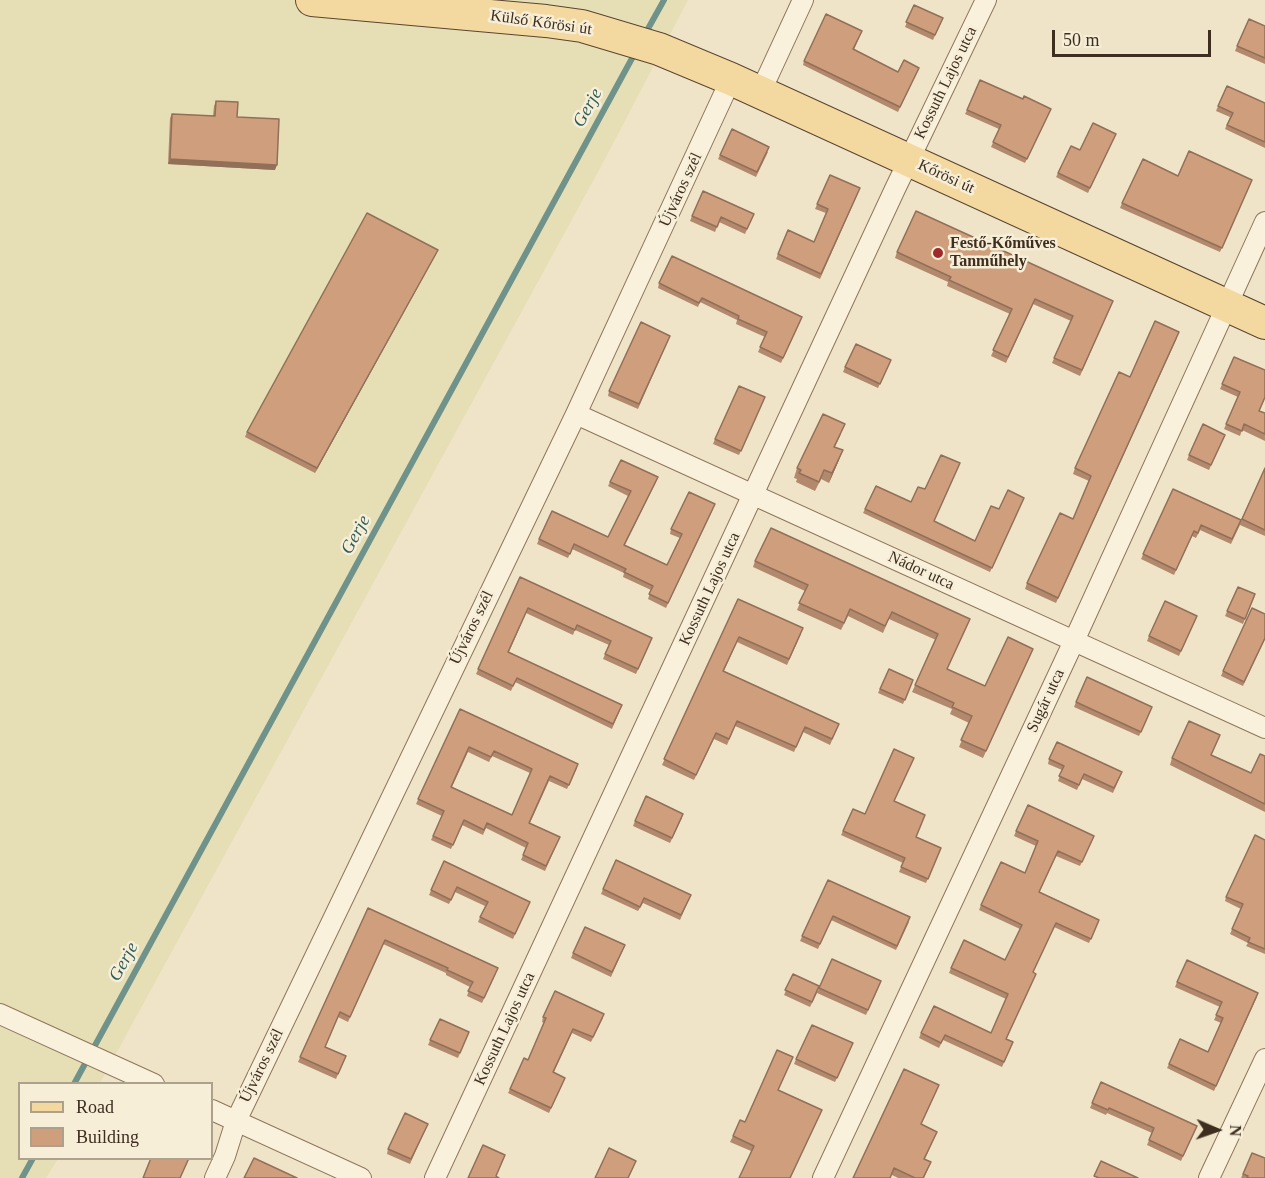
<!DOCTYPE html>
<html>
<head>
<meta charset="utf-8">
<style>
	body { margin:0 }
	#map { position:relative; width:1265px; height:1178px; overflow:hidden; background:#f0e4c8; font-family:Georgia,serif }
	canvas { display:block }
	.legend { position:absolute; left:18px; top:1082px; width:195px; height:78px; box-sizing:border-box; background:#f7eed8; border:2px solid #ada18e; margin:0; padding:8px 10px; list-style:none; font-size:18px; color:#3d2e20 }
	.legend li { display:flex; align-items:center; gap:12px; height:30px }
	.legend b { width:30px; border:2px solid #ada18e }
	.north { position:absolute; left:1187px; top:1100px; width:60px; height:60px; -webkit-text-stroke:4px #f7eed8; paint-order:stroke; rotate:92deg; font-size:16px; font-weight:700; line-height:24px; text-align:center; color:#3d2e20 }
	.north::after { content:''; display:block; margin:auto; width:21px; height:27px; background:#3d2e20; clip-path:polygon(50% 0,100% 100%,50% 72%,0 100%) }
	.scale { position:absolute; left:1052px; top:30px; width:159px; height:27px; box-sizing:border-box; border:3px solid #3d2e20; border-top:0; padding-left:8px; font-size:18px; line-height:21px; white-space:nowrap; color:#3d2e20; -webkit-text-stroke:4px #f7eed8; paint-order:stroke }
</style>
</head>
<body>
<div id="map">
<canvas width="1265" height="1178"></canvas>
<ul class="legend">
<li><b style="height:8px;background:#f3d9a0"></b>Road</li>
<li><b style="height:16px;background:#cf9f7d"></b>Building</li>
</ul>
<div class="north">N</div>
<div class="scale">50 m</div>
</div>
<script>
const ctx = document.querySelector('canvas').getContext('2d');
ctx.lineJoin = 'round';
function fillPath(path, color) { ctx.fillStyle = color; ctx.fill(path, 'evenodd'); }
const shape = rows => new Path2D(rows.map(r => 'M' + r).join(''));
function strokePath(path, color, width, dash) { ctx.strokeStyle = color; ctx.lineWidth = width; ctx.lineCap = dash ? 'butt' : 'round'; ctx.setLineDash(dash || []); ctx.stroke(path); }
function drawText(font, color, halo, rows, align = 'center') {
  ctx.font = font + ' Georgia,serif'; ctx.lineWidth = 5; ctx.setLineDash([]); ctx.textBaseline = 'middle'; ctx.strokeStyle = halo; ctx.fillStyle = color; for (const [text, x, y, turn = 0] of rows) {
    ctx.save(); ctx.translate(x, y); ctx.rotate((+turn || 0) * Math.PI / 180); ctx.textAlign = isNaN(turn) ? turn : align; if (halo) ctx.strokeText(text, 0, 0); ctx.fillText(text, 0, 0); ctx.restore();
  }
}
const farmland = shape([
	[0,0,688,0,604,161,100,1083,20,1084,20,1158,58,1159,46,1178,0,1178]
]);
const stream = shape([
	[644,36,664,0],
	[74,1084,636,51],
	[22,1178,33,1158]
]);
const minor = shape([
	[760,93,803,0],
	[576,414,1265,728],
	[0,1014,154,1084],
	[212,1110,361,1178],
	[215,1178,225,1156,236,1121,576,414,731,79],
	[435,1178,895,189,986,0],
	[823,1178,1074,641,1265,222],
	[1209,1178,1265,1059]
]);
const primary = shape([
	[312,0,546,21,582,26,659,49,731,79,1265,323]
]);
const wall = shape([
	[914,5,941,22,933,40,905,27],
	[1265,26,1265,64,1235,51,1237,46],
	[862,31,854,50,898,72,919,68,898,112,803,65,804,61],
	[1023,99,1051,109,1025,163,991,147,999,129,965,114,967,110],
	[216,101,275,170,168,164,170,118,172,114,213,116,214,106],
	[1265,103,1265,148,1225,129,1230,117,1216,111,1218,106],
	[1116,134,1088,193,1056,177,1058,173,1080,150],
	[768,152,756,177,718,159,720,155],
	[830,175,858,193,820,279,776,259,778,254,814,242,826,213,815,209],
	[1178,176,1250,185,1220,252,1120,208,1122,203],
	[754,214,745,234,719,222,715,232,690,221,692,216],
	[897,252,1113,301,1080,376,1052,363,1071,321,1033,304,1006,363,991,356,1010,314,947,286,948,282,895,258],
	[436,254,315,473,245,437,247,432],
	[659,283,800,322,781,363,758,352,765,337,736,324,737,320,700,302,698,307,658,288],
	[1177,338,1056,603,1025,589,1027,583,1073,519,1089,481,1073,474,1075,468,1130,377],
	[668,341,638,409,608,396,609,391],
	[1234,357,1259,411,1265,413,1265,441,1242,430,1240,436,1224,429,1238,397,1220,389],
	[891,360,878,388,843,372,845,367],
	[765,397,739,455,713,444,715,439],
	[841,434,835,447,839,460,829,483,821,479,815,491,796,482,797,479,794,478,797,468],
	[1223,439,1209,470,1187,460,1189,455],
	[1265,468,1265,536,1240,525,1231,544,1200,530,1196,538,1192,536,1174,575,1141,559,1173,489,1241,520],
	[610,482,656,482,625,545,667,565,680,538,670,534,671,529,713,509,666,608,648,599,651,590,623,577,624,573,572,549,568,558,537,544,539,539,608,537,628,496,608,486],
	[1024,498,990,572,863,513,865,509,911,502,934,521,975,541,999,509],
	[755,561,967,626,947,669,985,686,1033,649,983,758,959,747,969,723,950,714,952,709,912,692,936,640,889,619,883,633,848,616,841,630,797,610,805,591,753,567],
	[520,577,650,643,636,674,603,659,609,645,575,630,573,635,526,613,509,652,620,710,612,729,515,682,511,691,476,674],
	[1238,587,1255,594,1243,624,1225,616],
	[738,599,801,634,787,665,737,642,724,671,839,724,830,745,803,732,794,752,735,726,727,745,714,739,694,780,662,765],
	[1197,616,1179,656,1147,641,1149,636],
	[1265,639,1243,686,1221,676,1223,671],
	[889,669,913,680,903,704,878,693],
	[1076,702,1150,712,1139,736,1074,707],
	[460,709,577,768,567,789,549,781,530,823,560,837,545,871,521,860,526,848,486,828,483,835,462,825,451,849,431,840,442,816,416,804],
	[468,752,489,762,492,756,530,773,512,815,452,787],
	[1217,742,1211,755,1251,773,1265,756,1265,812,1170,765,1172,758],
	[1049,759,1120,777,1113,793,1082,779,1077,790,1058,781,1062,770,1048,764],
	[895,801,916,837,941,848,926,883,899,872,903,863,841,835,843,831,865,814],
	[682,818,670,843,633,826,635,821],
	[1016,831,1092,841,1080,866,1056,856,1039,893,1099,920,1089,943,1054,927,1033,972,1006,1040,1011,1047,1002,1067,943,1040,939,1048,919,1038,921,1033,991,1033,1006,999,949,973,951,968,1005,960,1020,929,979,910,981,905,1025,873,1036,846,1014,836],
	[1265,840,1265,954,1246,946,1248,943,1230,934,1241,909,1225,901,1226,897],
	[444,861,528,906,513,939,478,922,485,906,455,892,449,904,429,895],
	[828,880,909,922,896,950,831,920,818,949,800,941],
	[603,889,691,895,680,920,643,903,638,911,601,894],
	[368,908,496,973,482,1003,467,996,470,987,446,975,446,973,383,944,348,1022,338,1017,325,1047,346,1056,336,1079,298,1062],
	[623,950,611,977,571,958,573,953],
	[793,974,818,991,810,1007,784,995],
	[1177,982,1257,997,1214,1091,1167,1068,1169,1064,1208,1052,1221,1023,1214,1020,1220,1007,1175,987],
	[879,986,866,1015,817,993,819,988],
	[543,1017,603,1018,591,1042,572,1033,554,1072,563,1083,549,1113,508,1093,510,1089,528,1060,544,1023,542,1022],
	[440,1019,469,1032,458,1058,428,1045],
	[851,1048,835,1082,794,1064,796,1059],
	[1101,1082,1197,1126,1181,1161,1147,1145,1152,1133,1107,1113,1106,1115,1090,1108],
	[939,1085,921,1124,937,1132,925,1159,928,1169,924,1178,898,1178,892,1175,853,1178],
	[778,1090,820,1115,751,1151,730,1142,733,1136,745,1122],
	[428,1124,410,1164,387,1154,388,1149],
	[1252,1153,1265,1178,1241,1178]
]);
const shadedWall = shape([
	[170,159,277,165,275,170,168,164],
	[438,250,436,254,315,473,317,468],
	[843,450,839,460,829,483,832,473]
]);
const building = shape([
	[914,5,943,18,935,35,906,22,914,5],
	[826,14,862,31,853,49,898,72,904,60,919,68,900,107,804,61,826,14],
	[1249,19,1265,26,1265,58,1237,46,1249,19],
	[980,80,1023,99,1024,96,1051,109,1027,159,993,142,1001,125,967,110,980,80],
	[1227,86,1265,103,1265,142,1227,125,1233,113,1218,106,1227,86],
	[216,101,238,102,237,117,279,119,277,165,170,159,172,114,215,116,216,101],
	[1093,123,1116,134,1090,188,1058,173,1071,146,1080,150,1093,123],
	[732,129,769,147,757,172,720,155,732,129],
	[1189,151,1252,180,1222,248,1122,203,1143,159,1178,176,1189,151],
	[830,175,860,188,821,274,778,254,788,230,814,242,828,209,817,204,830,175],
	[703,191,754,214,747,229,721,217,717,227,692,216,703,191],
	[916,211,1113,301,1082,370,1054,358,1073,316,1035,299,1008,357,993,350,1012,309,949,280,951,277,897,252,916,211],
	[367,213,438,250,317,468,247,432,367,213],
	[672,256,802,317,783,358,760,347,767,332,738,319,739,316,702,298,699,303,659,283,672,256],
	[1155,321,1179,332,1058,598,1027,583,1060,513,1073,519,1091,476,1075,468,1119,372,1130,377,1155,321],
	[641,322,670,336,639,404,609,391,641,322],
	[856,344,891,360,880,384,845,367,856,344],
	[1234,357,1265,370,1265,397,1259,411,1265,413,1265,434,1244,424,1242,431,1226,424,1240,392,1222,384,1234,357],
	[739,386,765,397,741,451,715,439,739,386],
	[823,414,845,424,834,447,843,450,832,473,824,470,819,482,799,473,801,470,797,468,823,414],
	[1203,424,1225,435,1211,465,1189,455,1203,424],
	[941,455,960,463,934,521,975,541,991,506,999,509,1008,490,1024,498,992,568,865,509,876,486,911,502,918,487,925,489,941,455],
	[621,460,658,477,624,545,667,565,682,534,671,529,689,492,715,504,668,603,649,594,653,586,624,572,626,569,574,544,570,554,539,539,552,511,608,537,631,491,610,482,621,460],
	[1265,468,1265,530,1242,519,1265,468],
	[1173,489,1241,520,1232,539,1201,525,1198,533,1194,531,1176,570,1143,554,1173,489],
	[771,528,970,619,947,669,985,686,1008,637,1033,649,986,751,961,740,972,716,952,707,954,703,915,685,938,634,892,612,885,626,850,609,844,623,799,603,808,585,755,561,771,528],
	[520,577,652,638,638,669,605,654,611,641,577,625,575,630,528,608,508,652,622,705,613,724,517,678,513,686,478,669,520,577],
	[1238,587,1255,594,1245,619,1227,611,1238,587],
	[738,599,803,628,789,659,739,637,723,671,839,724,832,739,805,727,796,747,737,721,729,739,716,733,696,775,664,759,738,599],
	[1165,601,1197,616,1181,651,1149,636,1165,601],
	[1252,608,1265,614,1265,638,1244,682,1223,671,1252,608],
	[889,669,913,680,905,700,880,689,889,669],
	[1087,677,1152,707,1141,732,1076,702,1087,677],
	[460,709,578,764,569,785,550,776,529,823,560,837,546,866,523,855,528,843,487,823,484,830,464,820,453,845,433,836,444,811,418,799,460,709],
	[469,747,491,757,494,751,532,769,512,815,451,787,469,747],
	[1189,721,1220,735,1211,755,1251,773,1260,754,1265,756,1265,804,1172,758,1189,721],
	[1057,742,1122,772,1114,788,1084,774,1079,785,1059,776,1064,766,1049,759,1057,742],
	[894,749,914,758,894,801,925,815,916,837,941,848,928,879,901,867,905,858,843,831,853,809,865,814,894,749],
	[646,796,683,814,672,838,635,821,646,796],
	[1028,805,1094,836,1082,862,1058,851,1039,892,1099,920,1091,939,1056,923,1033,972,1036,974,1006,1039,1013,1042,1004,1062,945,1035,941,1043,921,1033,934,1006,991,1033,1008,994,951,968,964,940,1005,960,1022,925,981,905,1001,862,1025,873,1038,841,1016,831,1028,805],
	[1255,835,1265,840,1265,949,1248,942,1250,938,1232,929,1243,904,1226,897,1255,835],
	[616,860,691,895,681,915,644,898,640,907,603,889,616,860],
	[444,861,530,902,515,934,480,917,488,902,457,887,451,900,431,890,444,861],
	[828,880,910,917,897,946,833,916,820,944,802,936,828,880],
	[368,908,498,968,484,998,468,991,473,982,447,970,448,968,385,940,350,1017,340,1012,325,1047,346,1056,338,1074,300,1057,368,908],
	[585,927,625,945,612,972,573,953,585,927],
	[832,959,881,981,868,1010,819,988,832,959],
	[1187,960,1258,993,1216,1086,1169,1064,1180,1039,1208,1052,1223,1018,1216,1015,1222,1002,1177,982,1187,960],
	[793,974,819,986,812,1002,785,990,793,974],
	[555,991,604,1014,593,1037,573,1029,553,1072,565,1078,551,1108,510,1089,524,1058,528,1060,546,1018,543,1017,555,991],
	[440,1019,469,1032,460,1053,430,1040,440,1019],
	[812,1025,853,1043,837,1078,796,1059,812,1025],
	[777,1050,793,1057,778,1090,822,1110,790,1178,739,1178,754,1146,733,1136,740,1120,745,1122,777,1050],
	[904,1069,939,1085,921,1124,937,1132,924,1159,931,1162,923,1178,915,1178,894,1168,890,1178,853,1178,904,1069],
	[1101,1082,1197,1126,1183,1156,1149,1140,1154,1128,1109,1108,1108,1110,1092,1103,1101,1082],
	[405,1113,428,1124,411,1159,388,1149,405,1113],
	[483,1145,505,1155,496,1176,499,1178,468,1178,483,1145],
	[609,1148,636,1161,628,1178,595,1178,609,1148],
	[1252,1153,1265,1158,1265,1178,1247,1178,1248,1176,1243,1174,1252,1153],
	[151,1158,189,1158,180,1178,143,1178,151,1158],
	[254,1158,297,1178,244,1178,254,1158],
	[1101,1161,1138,1178,1099,1178,1094,1176,1101,1161]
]);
const markers = [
	[938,253,6,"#9e2a2b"]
];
const streetNames = [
	["Külső Kőrösi út",541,23,8],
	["Kossuth Lajos utca",946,83,-64],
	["Kőrösi út",946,177,25],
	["Újváros szél",681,190,-65],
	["Nádor utca",921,571,25],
	["Kossuth Lajos utca",710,589,-65],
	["Újváros szél",472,628,-64],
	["Sugár utca",1046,701,-65],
	["Kossuth Lajos utca",505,1029,-65],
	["Újváros szél",262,1066,-64]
];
const poiNames = [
	["Festő-Kőműves",950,244],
	["Tanműhely",950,262]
];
const waterNames = [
	["Gerje",588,108,-61],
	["Gerje",356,535,-61],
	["Gerje",124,962,-61]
];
fillPath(farmland, '#e6deb5');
strokePath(stream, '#6f938a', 6);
strokePath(minor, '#8d765c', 22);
strokePath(primary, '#5b4430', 34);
strokePath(minor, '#faf1dc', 20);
strokePath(primary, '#f3d9a0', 32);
fillPath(wall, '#b2896c');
fillPath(shadedWall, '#916f58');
fillPath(building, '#cf9f7d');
strokePath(building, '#916f58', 1.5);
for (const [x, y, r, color] of markers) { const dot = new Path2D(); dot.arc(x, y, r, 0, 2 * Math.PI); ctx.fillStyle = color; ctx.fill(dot); strokePath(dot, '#f7eed8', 2); }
drawText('16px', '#3d2e20', '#f7eed8', streetNames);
drawText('bold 16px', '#3d2e20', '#f7eed8', poiNames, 'left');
drawText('italic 18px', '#2f5d5a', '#f7eed8', waterNames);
</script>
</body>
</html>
